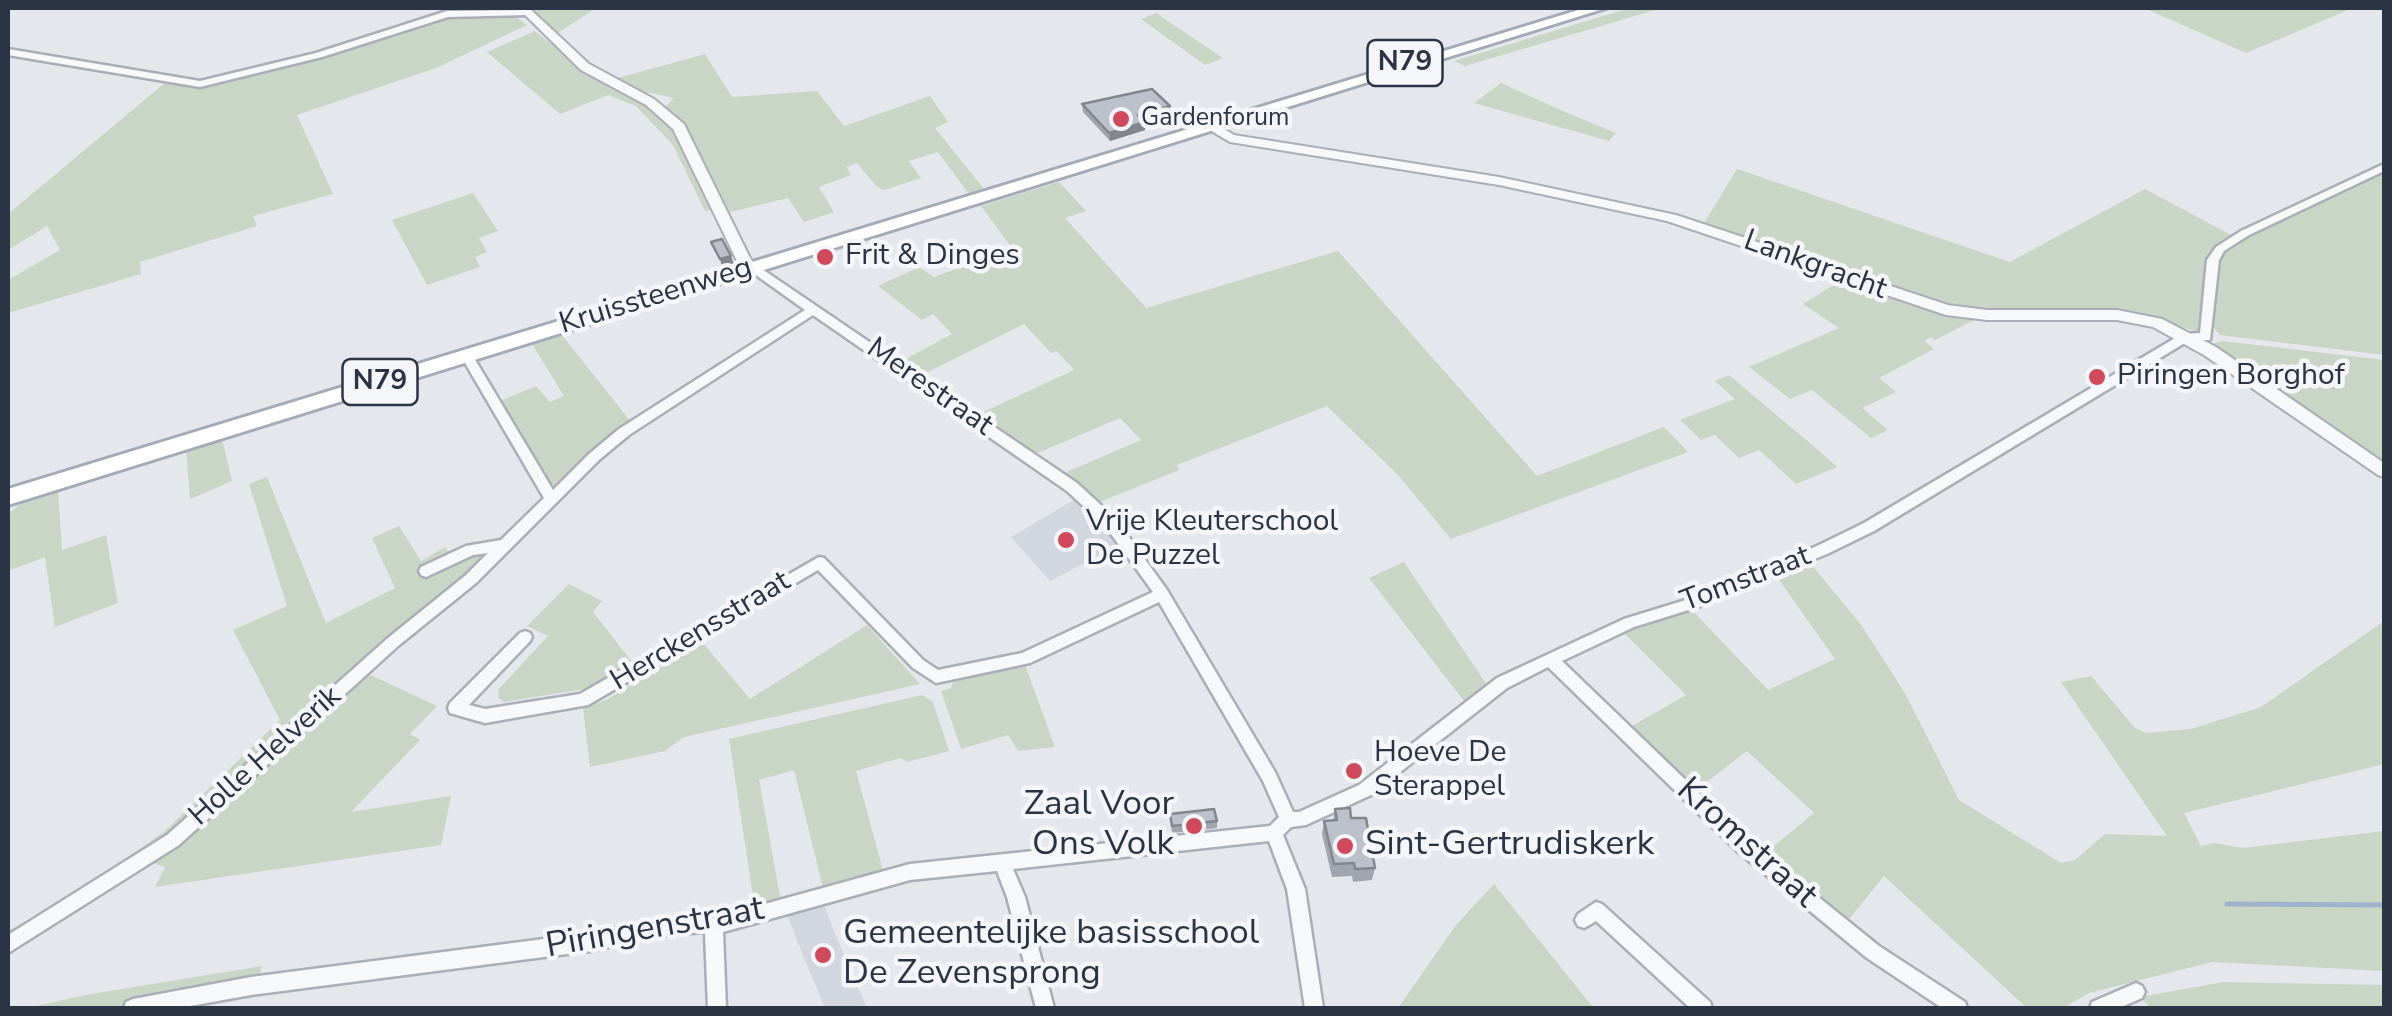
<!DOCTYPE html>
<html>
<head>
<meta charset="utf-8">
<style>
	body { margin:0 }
	#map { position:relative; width:2392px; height:1016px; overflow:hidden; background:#e4e7ec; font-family:"Nunito Sans",sans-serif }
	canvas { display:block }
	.frame { position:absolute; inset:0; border:10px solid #2b3445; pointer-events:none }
</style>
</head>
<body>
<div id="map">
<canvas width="2392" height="1016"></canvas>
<div class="frame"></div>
</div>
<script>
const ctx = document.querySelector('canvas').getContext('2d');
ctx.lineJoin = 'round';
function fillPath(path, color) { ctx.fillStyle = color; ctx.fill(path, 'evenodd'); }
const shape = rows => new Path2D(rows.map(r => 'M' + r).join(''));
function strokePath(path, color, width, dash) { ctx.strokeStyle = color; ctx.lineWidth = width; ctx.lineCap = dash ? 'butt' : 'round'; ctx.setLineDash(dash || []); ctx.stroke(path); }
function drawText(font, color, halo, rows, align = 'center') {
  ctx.font = font + ' "Nunito Sans",sans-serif'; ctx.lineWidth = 9; ctx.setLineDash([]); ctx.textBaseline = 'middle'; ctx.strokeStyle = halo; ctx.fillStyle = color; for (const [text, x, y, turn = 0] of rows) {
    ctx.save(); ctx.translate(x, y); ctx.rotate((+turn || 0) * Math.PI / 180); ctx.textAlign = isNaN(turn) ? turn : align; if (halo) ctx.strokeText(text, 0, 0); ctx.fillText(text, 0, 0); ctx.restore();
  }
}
const built = shape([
	[1077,498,1121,544,1050,581,1011,537],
	[823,902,838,941,867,1008,825,1008,804,958,787,914]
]);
const green = shape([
	[527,8,596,8,553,36],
	[1630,8,1662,8,1465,66,1454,61],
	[2144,8,2353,8,2246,53],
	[1156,13,1223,58,1205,65,1141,19],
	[448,16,516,17,527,25,436,68,297,115,333,194,253,216,257,226,140,262,141,274,8,313,8,280,60,250,47,226,8,250,8,214,166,82,219,83],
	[535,31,591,76,653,109,679,133,714,209,705,211,673,145,636,106,608,95,560,114,487,52],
	[705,54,732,97,817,91,844,126,930,96,948,122,935,128,984,189,969,194,938,152,909,161,921,178,884,190,877,187,857,163,846,167,851,175,819,187,834,212,804,222,788,198,730,212,688,130,666,106,674,98,633,89,614,79],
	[1501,83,1565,112,1616,133,1609,141,1474,103],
	[1737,169,2010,262,2145,189,2233,236,2218,247,2199,332,2123,311,1964,308,1929,302,1704,223],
	[2384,170,2384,355,2220,335,2212,326,2217,262,2225,251,2234,243],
	[1059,182,1086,211,1065,218,1146,308,1338,251,1537,476,1664,427,1688,452,1451,539,1398,475,1327,406,1177,465,1179,470,1100,502,1062,474,1141,440,1120,418,1035,454,977,415,1074,370,1057,351,1051,353,1024,324,920,376,900,362,952,334,933,314,922,320,878,286,919,267,934,277,1012,248,981,206],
	[473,193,498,231,479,238,487,252,475,257,480,267,427,285,392,220],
	[1840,281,1928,310,1976,319,1935,340,1931,337,1924,341,1934,349,1879,378,1896,392,1862,408,1888,430,1871,438,1812,390,1790,399,1749,367,1839,328,1803,304],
	[562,335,631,422,554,485,548,484,498,402,536,386,550,402,564,396,532,344],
	[2223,341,2384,360,2384,467,2210,344],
	[1729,375,1825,456,1837,467,1796,484,1759,450,1739,458,1715,435,1701,440,1680,420,1735,399,1715,381],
	[222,439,232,481,190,499,186,450],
	[267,477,326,623,395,588,372,538,399,526,421,561,445,547,455,561,482,551,498,552,364,672,437,706,410,734,420,740,351,812,451,796,441,845,155,887,165,867,138,859,8,940,8,931,75,895,165,831,280,720,233,630,287,606,249,484],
	[58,490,62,550,106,535,118,603,55,627,45,557,8,571,8,514,26,499],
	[1404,562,1489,688,1467,705,1369,578],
	[1811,564,1862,626,1906,695,1959,800,2061,863,2075,860,2105,834,2167,836,2061,682,2091,676,2135,728,2146,733,2191,729,2261,707,2384,621,2384,764,2184,813,2201,846,2215,843,2243,848,2384,831,2384,971,2212,962,2089,993,2063,1008,2027,1008,1884,876,1846,923,1763,855,1814,813,1747,751,1694,792,1627,729,1686,695,1624,633,1692,610,1768,690,1835,659,1777,577],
	[569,584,602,601,593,612,633,663,591,688,504,702,498,697,499,689,548,636,527,626],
	[867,625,920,684,684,737,665,751,590,767,583,709,608,699,702,642,750,699],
	[1025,665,1055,747,1018,751,1008,735,961,749,941,691,951,688,953,682],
	[922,695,933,702,949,751,908,762,900,758,856,771,884,874,823,888,794,770,759,780,781,902,755,909,729,739],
	[1494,884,1583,995,1594,1008,1398,1008,1456,925],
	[262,966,259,979,159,993,153,1008,28,1008,85,995],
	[2223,982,2384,985,2384,1008,2151,1008,2140,997]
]);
const stream = shape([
	[2227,904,2384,905]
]);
const minor = shape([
	[525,10,530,13,528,15,448,17,322,57,200,87,8,55,8,49,200,81,316,53,447,11,525,10],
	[2384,164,2384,171,2249,235,2224,251,2219,260,2210,340,2188,341,1874,531,1827,554,1698,607,1634,627,1562,661,1749,841,1879,946,1965,1002,1967,1008,1942,1008,1867,958,1737,851,1548,667,1507,688,1371,795,1306,825,1291,827,1283,835,1305,889,1323,1008,1305,1008,1287,889,1269,841,1013,869,1025,897,1054,1008,1036,1008,1007,897,997,871,910,880,723,932,726,1008,708,1008,705,933,701,932,653,937,590,951,251,995,179,1008,124,1008,126,1002,133,999,251,977,590,933,653,921,701,916,714,918,910,864,1270,826,1279,817,1263,781,1159,602,1030,663,936,683,913,668,818,570,588,705,485,723,450,713,448,708,450,703,520,633,525,631,530,633,532,637,530,641,469,705,485,709,580,694,819,557,824,558,923,660,938,670,1022,653,1153,592,1106,527,1067,491,813,315,629,435,599,460,476,583,398,646,179,845,8,953,8,935,167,835,388,638,466,575,488,553,473,555,426,577,421,575,419,571,421,567,466,546,501,540,544,498,461,356,463,353,471,353,553,490,589,454,619,429,805,310,746,268,748,265,756,265,1077,483,1116,519,1167,590,1275,772,1293,812,1299,812,1359,785,1497,678,1624,619,1689,599,1817,546,1864,523,2182,334,2200,333,2207,260,2216,247,2241,231,2384,164],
	[1596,902,1602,904,1710,1002,1712,1008,1690,1008,1596,921,1584,928,1578,926,1575,920,1578,914,1596,902],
	[2136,983,2142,986,2145,992,2142,998,2119,1008,2090,1008,2092,1002,2136,983]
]);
const tertiary = shape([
	[518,8,529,8,589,64,654,99,684,124,751,260,759,268,757,271,747,271,738,263,673,129,646,105,581,70,518,8],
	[1213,122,1234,135,1499,177,1676,215,1948,305,1987,310,2117,310,2162,319,2216,347,2384,463,2384,477,2378,475,2204,355,2153,327,2117,320,1987,320,1946,315,1667,221,1499,185,1230,142,1208,129,1208,123,1213,122]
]);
const primary = shape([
	[1585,8,1606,8,8,505,8,489,1585,8]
]);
const wall = shape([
	[1082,104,1170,106,1170,114,1144,121,1145,130,1110,141,1083,112],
	[1335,809,1351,818,1375,868,1372,880,1353,882,1352,876,1332,877,1322,834,1324,821,1333,821],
	[1170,814,1217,821,1217,828,1172,833]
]);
const shadedWall = shape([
	[1170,106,1170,114,1138,123,1138,115],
	[1145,122,1145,130,1110,141,1109,133],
	[731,256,734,264,722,267,720,259]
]);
const building = shape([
	[1152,89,1170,106,1138,115,1145,122,1109,133,1082,104,1152,89],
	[722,239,731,256,720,259,711,242,722,239],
	[1350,808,1351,818,1366,818,1375,868,1355,869,1354,863,1334,864,1324,821,1337,820,1335,809,1350,808],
	[1214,809,1217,821,1172,826,1170,814,1214,809]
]);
const markers = [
	[1121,119,10,"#d1495b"],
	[825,257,10,"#d1495b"],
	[2097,377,10,"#d1495b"],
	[1066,540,10,"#d1495b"],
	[1354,771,10,"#d1495b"],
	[1194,826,10,"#d1495b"],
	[1345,846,10,"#d1495b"],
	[823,955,10,"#d1495b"]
];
const farPoinames = [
	["Gardenforum",1141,119]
];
const shields = [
	[1405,63,75],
	[380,382,75]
];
const shieldNames = [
	["N79",1405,63],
	["N79",380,382]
];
const poiNames = [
	["Frit & Dinges",845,257],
	["Piringen Borghof",2117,377],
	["Vrije Kleuterschool",1086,523],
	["De Puzzel",1086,557],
	["Hoeve De",1374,754],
	["Sterappel",1374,788]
];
const streetNames = [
	["Lankgracht",1815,266,20],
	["Kruissteenweg",656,297,-17],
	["Merestraat",929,388,35],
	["Tomstraat",1746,580,-21],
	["Herckensstraat",701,632,-31],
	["Holle Helverik",266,757,-42]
];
const nearPoinames = [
	["Zaal Voor",1174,806,"right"],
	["Ons Volk",1174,846,"right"],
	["Sint-Gertrudiskerk",1365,846],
	["Gemeentelijke basisschool",843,935],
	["De Zevensprong",843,975]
];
const nearStreetnames = [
	["Kromstraat",1746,844,42],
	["Piringenstraat",655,929,-10]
];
fillPath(built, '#d2d6de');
fillPath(green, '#c9d6c5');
strokePath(stream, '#9fb4cc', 5);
strokePath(minor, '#a9aeb7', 5);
strokePath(tertiary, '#a9aeb7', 4);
strokePath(primary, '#a3abb8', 6);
fillPath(minor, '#f7f8fa');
fillPath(tertiary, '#f7f8fa');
fillPath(primary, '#fff');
fillPath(wall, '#a1a5ae');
fillPath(shadedWall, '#83868d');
fillPath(building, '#bbc0ca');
strokePath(building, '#83868d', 2.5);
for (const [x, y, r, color] of markers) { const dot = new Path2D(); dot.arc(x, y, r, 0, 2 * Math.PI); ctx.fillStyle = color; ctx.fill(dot); strokePath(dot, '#f4f6f9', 4); }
drawText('25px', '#2b3445', '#f4f6f9', farPoinames, 'left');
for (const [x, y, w] of shields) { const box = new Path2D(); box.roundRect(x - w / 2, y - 23, w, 46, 8); ctx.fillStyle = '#f4f6f9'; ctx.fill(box); strokePath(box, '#2b3445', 2.5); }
drawText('bold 28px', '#2b3445', null, shieldNames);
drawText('30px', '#2b3445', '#f4f6f9', poiNames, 'left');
drawText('30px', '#2b3445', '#f4f6f9', streetNames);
drawText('35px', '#2b3445', '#f4f6f9', nearPoinames, 'left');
drawText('35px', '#2b3445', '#f4f6f9', nearStreetnames);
</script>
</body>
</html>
